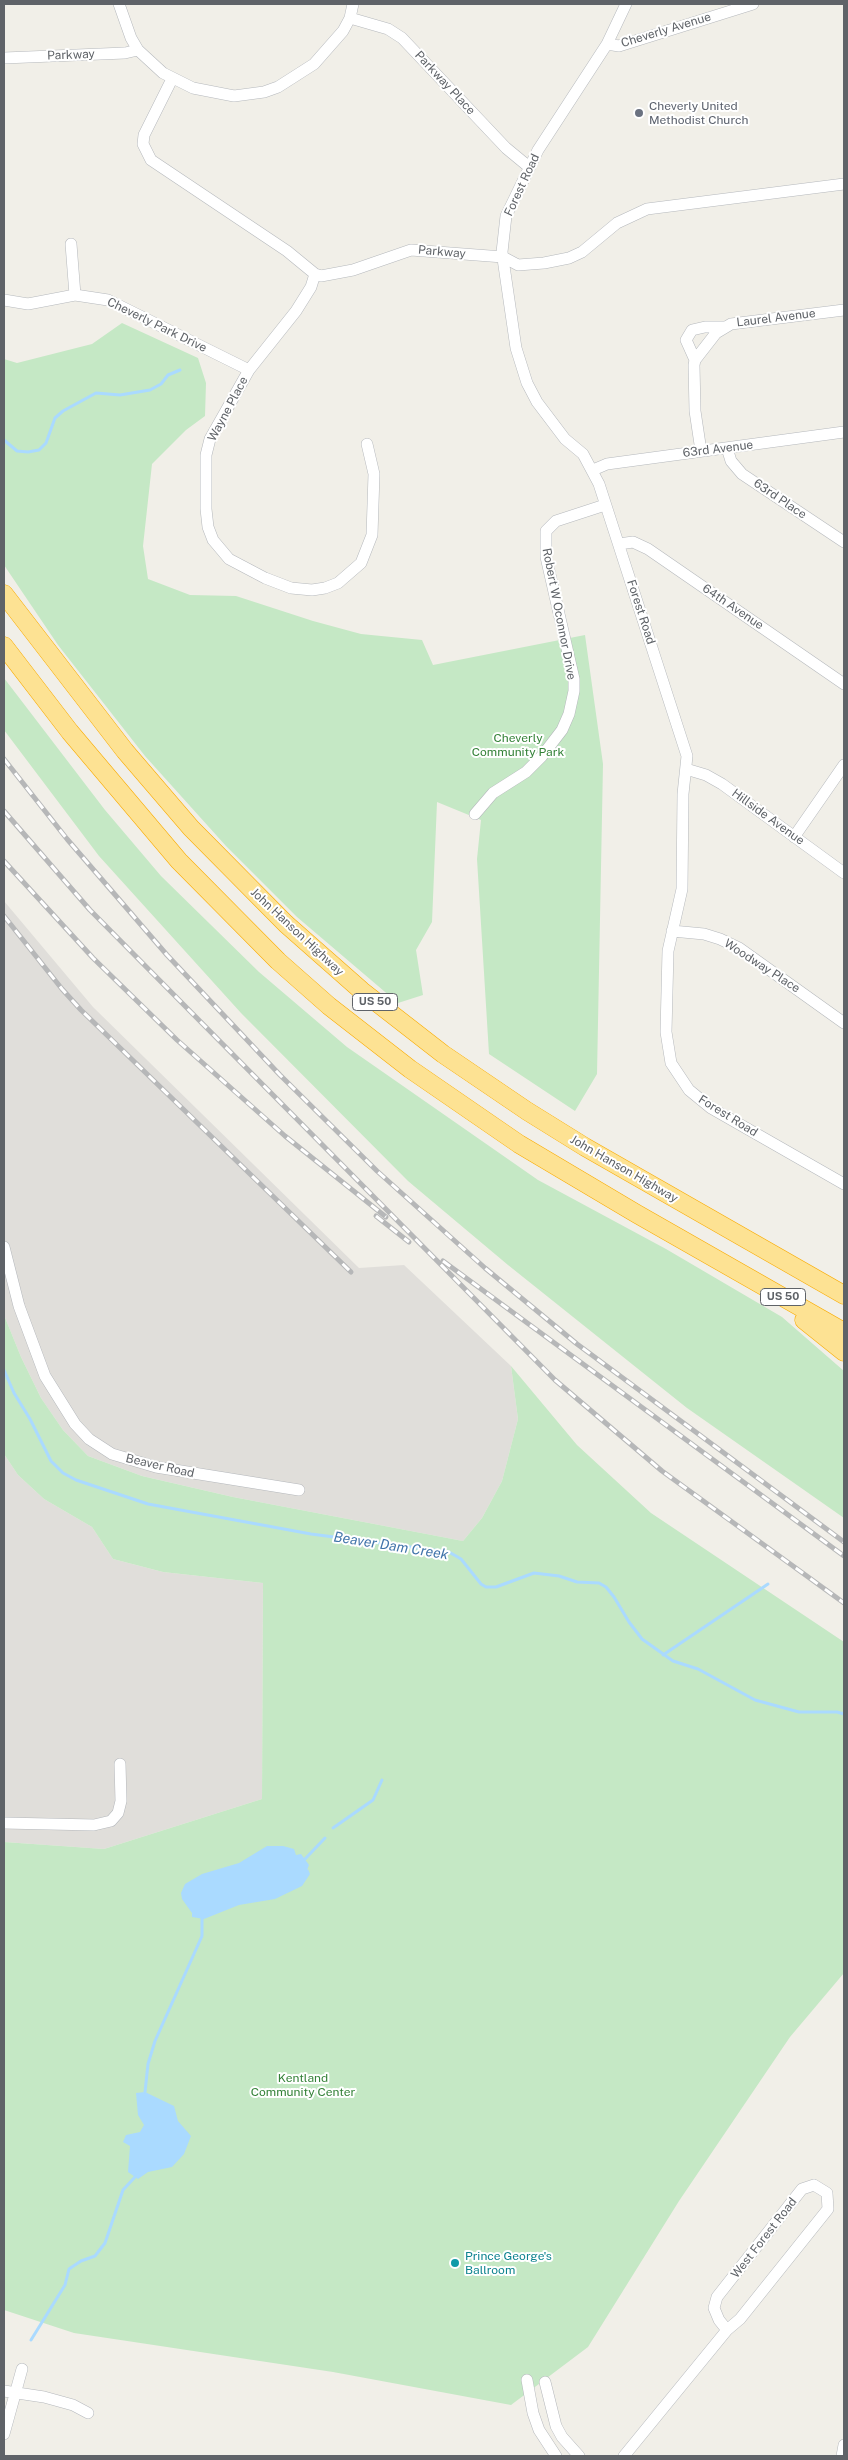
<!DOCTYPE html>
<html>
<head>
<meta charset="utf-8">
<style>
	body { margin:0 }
	#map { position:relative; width:848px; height:2460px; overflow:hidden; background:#f1efe8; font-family:"Public Sans",sans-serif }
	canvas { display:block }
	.frame { position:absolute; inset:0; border:5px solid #5f6368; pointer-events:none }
</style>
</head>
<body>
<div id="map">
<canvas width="848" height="2460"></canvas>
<div class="frame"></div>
</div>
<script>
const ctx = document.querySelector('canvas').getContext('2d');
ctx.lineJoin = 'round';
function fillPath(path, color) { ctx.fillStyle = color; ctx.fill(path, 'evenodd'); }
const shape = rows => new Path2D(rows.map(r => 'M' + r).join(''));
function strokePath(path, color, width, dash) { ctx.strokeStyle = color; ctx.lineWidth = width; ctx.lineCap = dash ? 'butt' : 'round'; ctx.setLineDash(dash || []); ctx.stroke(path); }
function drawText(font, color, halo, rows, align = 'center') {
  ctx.font = font + ' "Public Sans",sans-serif'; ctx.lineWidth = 4; ctx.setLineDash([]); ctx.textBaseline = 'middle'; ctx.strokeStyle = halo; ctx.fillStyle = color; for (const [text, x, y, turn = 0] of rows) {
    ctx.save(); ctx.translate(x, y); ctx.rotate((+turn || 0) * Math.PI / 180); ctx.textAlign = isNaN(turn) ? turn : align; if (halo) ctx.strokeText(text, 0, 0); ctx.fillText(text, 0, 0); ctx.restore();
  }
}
const industrial = shape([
	[4,901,93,1007,359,1268,404,1265,511,1366,518,1419,502,1481,482,1518,463,1541,233,1497,142,1476,88,1456,63,1430,41,1398,21,1357,4,1315],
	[4,1454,18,1475,44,1499,92,1527,113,1559,163,1572,263,1583,262,1799,104,1849,4,1842]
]);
const green = shape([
	[122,323,198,358,206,383,205,416,186,430,152,464,143,546,148,579,190,595,236,596,313,621,361,634,422,640,433,665,585,635,603,764,597,1074,575,1111,489,1054,477,859,481,820,437,802,432,922,416,950,423,995,398,1003,297,917,226,846,145,756,58,645,4,565,4,359,17,363,92,344],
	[4,678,105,810,161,876,259,972,347,1047,538,1180,666,1249,782,1317,844,1371,844,1518,687,1408,508,1265,408,1181,241,1013,99,856,4,730],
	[4,1315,21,1357,41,1398,63,1430,88,1456,142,1476,233,1497,463,1541,482,1518,502,1481,518,1419,511,1366,577,1445,651,1513,844,1642,844,1973,790,2037,679,2201,588,2347,511,2405,333,2372,74,2333,4,2310,4,1842,104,1849,262,1799,263,1583,163,1572,113,1559,92,1527,44,1499,18,1475,4,1454]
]);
const water = shape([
	[267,1846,283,1846,294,1849,296,1855,301,1854,309,1865,307,1870,308,1869,310,1874,302,1886,275,1899,239,1905,204,1919,192,1917,192,1913,182,1899,181,1893,185,1884,202,1874,239,1863],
	[145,2092,174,2106,178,2121,191,2136,184,2154,172,2167,148,2172,138,2179,128,2172,130,2146,123,2142,126,2135,140,2132,144,2125,138,2115,136,2093]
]);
const stream = shape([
	[4,440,17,451,28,452,39,450,46,443,55,418,63,411,96,393,120,395,150,390,161,384,168,375,180,370],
	[4,1370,14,1393,30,1419,51,1461,63,1473,76,1480,148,1504,311,1534,449,1552,461,1559,481,1584,486,1587,496,1587,534,1573,559,1576,577,1582,599,1583,606,1587,614,1597,629,1622,642,1639,673,1661,698,1669,755,1700,799,1712,837,1712,844,1714],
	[663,1655,768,1584],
	[333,1828,373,1800,382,1780],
	[305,1859,325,1838],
	[145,2092,148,2064,155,2041,202,1936,202,1919],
	[31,2340,65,2285,69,2269,81,2261,95,2256,105,2243,123,2190,135,2177]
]);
const minor = shape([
	[119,4,131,38,138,50,163,73,193,88,234,96,264,92,278,87,314,64,343,31,350,18,353,4],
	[626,4,607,44,538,150,506,216,502,252,516,348,527,383,537,402,565,439,583,454,599,484,687,756,683,794,682,889,668,951,666,1032,671,1063,689,1090,711,1108,844,1184],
	[350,18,388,29,402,38,506,148,529,167],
	[607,44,619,46,753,4],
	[4,58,125,53,138,50],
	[172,79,144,135,143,144,151,160,287,251,315,274,321,276,353,270,411,250,503,257,518,265,544,263,569,258,582,252,617,223,647,209,844,184],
	[71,244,75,295],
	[315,274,311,287,296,311,249,370,210,439,206,455,206,509,208,527,213,540,229,559,265,578,291,588,312,590,325,588,338,583,361,563,372,535,374,474,367,444],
	[4,300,28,304,75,295,108,300,249,370],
	[695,360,686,340,692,330,705,327,724,327],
	[727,448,731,461,742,474,844,542],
	[701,451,695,411,694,365,695,360,716,333,731,324,844,310],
	[593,470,607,464,844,432],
	[619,544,633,542,648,549,844,684],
	[686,769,706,775,722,784,844,873],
	[475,814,493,793,526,772,542,756,562,730,569,714,574,691,574,679,546,557,546,531,556,521,605,505],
	[794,837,844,765],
	[672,931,704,934,720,939,739,948,844,1023],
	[4,1247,19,1306,45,1376,75,1424,89,1439,112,1454,156,1467,299,1490],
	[4,1823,94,1825,111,1821,118,1813,121,1801,120,1764],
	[814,2185,827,2193,828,2209,740,2319,727,2330,719,2320,714,2308,717,2297,802,2189,814,2185],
	[527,2380,533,2413,539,2430,556,2456],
	[545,2382,556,2426,562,2437,579,2456],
	[4,2391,44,2397,73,2405,88,2413],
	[4,2434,22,2369],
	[624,2456,727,2330],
	[842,2456,844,2445]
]);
const highway = shape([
	[4,594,125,751,191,828,286,924,362,991,443,1054,527,1111,585,1147,844,1295],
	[4,646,70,732,179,861,278,961,329,1006,410,1069,519,1144,637,1214,844,1332],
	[804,1320,844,1352]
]);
const rail = shape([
	[4,759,67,839,167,955,280,1075,377,1171,485,1268,577,1344,844,1542],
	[4,811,90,910,555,1380,662,1471,844,1603],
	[4,861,93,958,177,1040,285,1136,386,1217],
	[4,916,62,989,81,1010,351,1272],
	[376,1216,409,1242],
	[443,1261,844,1556]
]);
const markers = [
	[639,113,5,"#6b7280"],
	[455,2263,5,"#0f9aa8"]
];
const shields = [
	[375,1002,45],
	[783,1297,45]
];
const shieldNames = [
	["US 50",375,1002],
	["US 50",783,1297]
];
const streetNames = [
	["Cheverly Avenue",666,30,-17],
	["Parkway",71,55,-2],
	["Parkway Place",445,83,47],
	["Forest Road",522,185,-65],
	["Parkway",442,252,5],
	["Laurel Avenue",776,318,-7],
	["Cheverly Park Drive",157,325,26],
	["Wayne Place",228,409,-62],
	["63rd Avenue",718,449,-7],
	["63rd Place",780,499,34],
	["64th Avenue",733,607,34],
	["Forest Road",641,612,72],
	["Robert W Oconnor Drive",559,614,79],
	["Hillside Avenue",768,817,36],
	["John Hanson Highway",297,932,43],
	["Woodway Place",762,966,33],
	["Forest Road",728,1116,32],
	["John Hanson Highway",624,1169,30],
	["Beaver Road",160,1466,13],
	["West Forest Road",764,2238,-52]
];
const worshipNames = [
	["Cheverly United",649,106],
	["Methodist Church",649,120]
];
const parkNames = [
	["Cheverly",518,738],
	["Community Park",518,752],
	["Kentland",303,2078],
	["Community Center",303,2092]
];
const cultureNames = [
	["Prince George's",465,2256],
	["Ballroom",465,2270]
];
const waterNames = [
	["Beaver Dam Creek",391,1546,9]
];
fillPath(industrial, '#e0deda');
fillPath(green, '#c5e8c5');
fillPath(water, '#aadaff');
strokePath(stream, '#aadaff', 3);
strokePath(minor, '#b5b8bc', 12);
strokePath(highway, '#f9ab00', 19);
strokePath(minor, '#fff', 11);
strokePath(highway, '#fde293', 18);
strokePath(rail, '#b6b7b8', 5);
strokePath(rail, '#fff', 3, [9]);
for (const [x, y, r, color] of markers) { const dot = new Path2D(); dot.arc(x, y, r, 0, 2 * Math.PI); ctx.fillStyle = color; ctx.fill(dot); strokePath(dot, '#fff', 2); }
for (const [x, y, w] of shields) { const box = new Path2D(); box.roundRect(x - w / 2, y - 8.5, w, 17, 4); ctx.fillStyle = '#fff'; ctx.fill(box); strokePath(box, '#5f6368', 1); }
drawText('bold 11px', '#5f6368', null, shieldNames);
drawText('12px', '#5f6368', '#fff', streetNames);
drawText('12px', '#5b616d', '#fff', worshipNames, 'left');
drawText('12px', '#348238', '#fff', parkNames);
drawText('12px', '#0d838f', '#fff', cultureNames, 'left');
drawText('italic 14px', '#4174aa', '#fff', waterNames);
</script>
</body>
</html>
